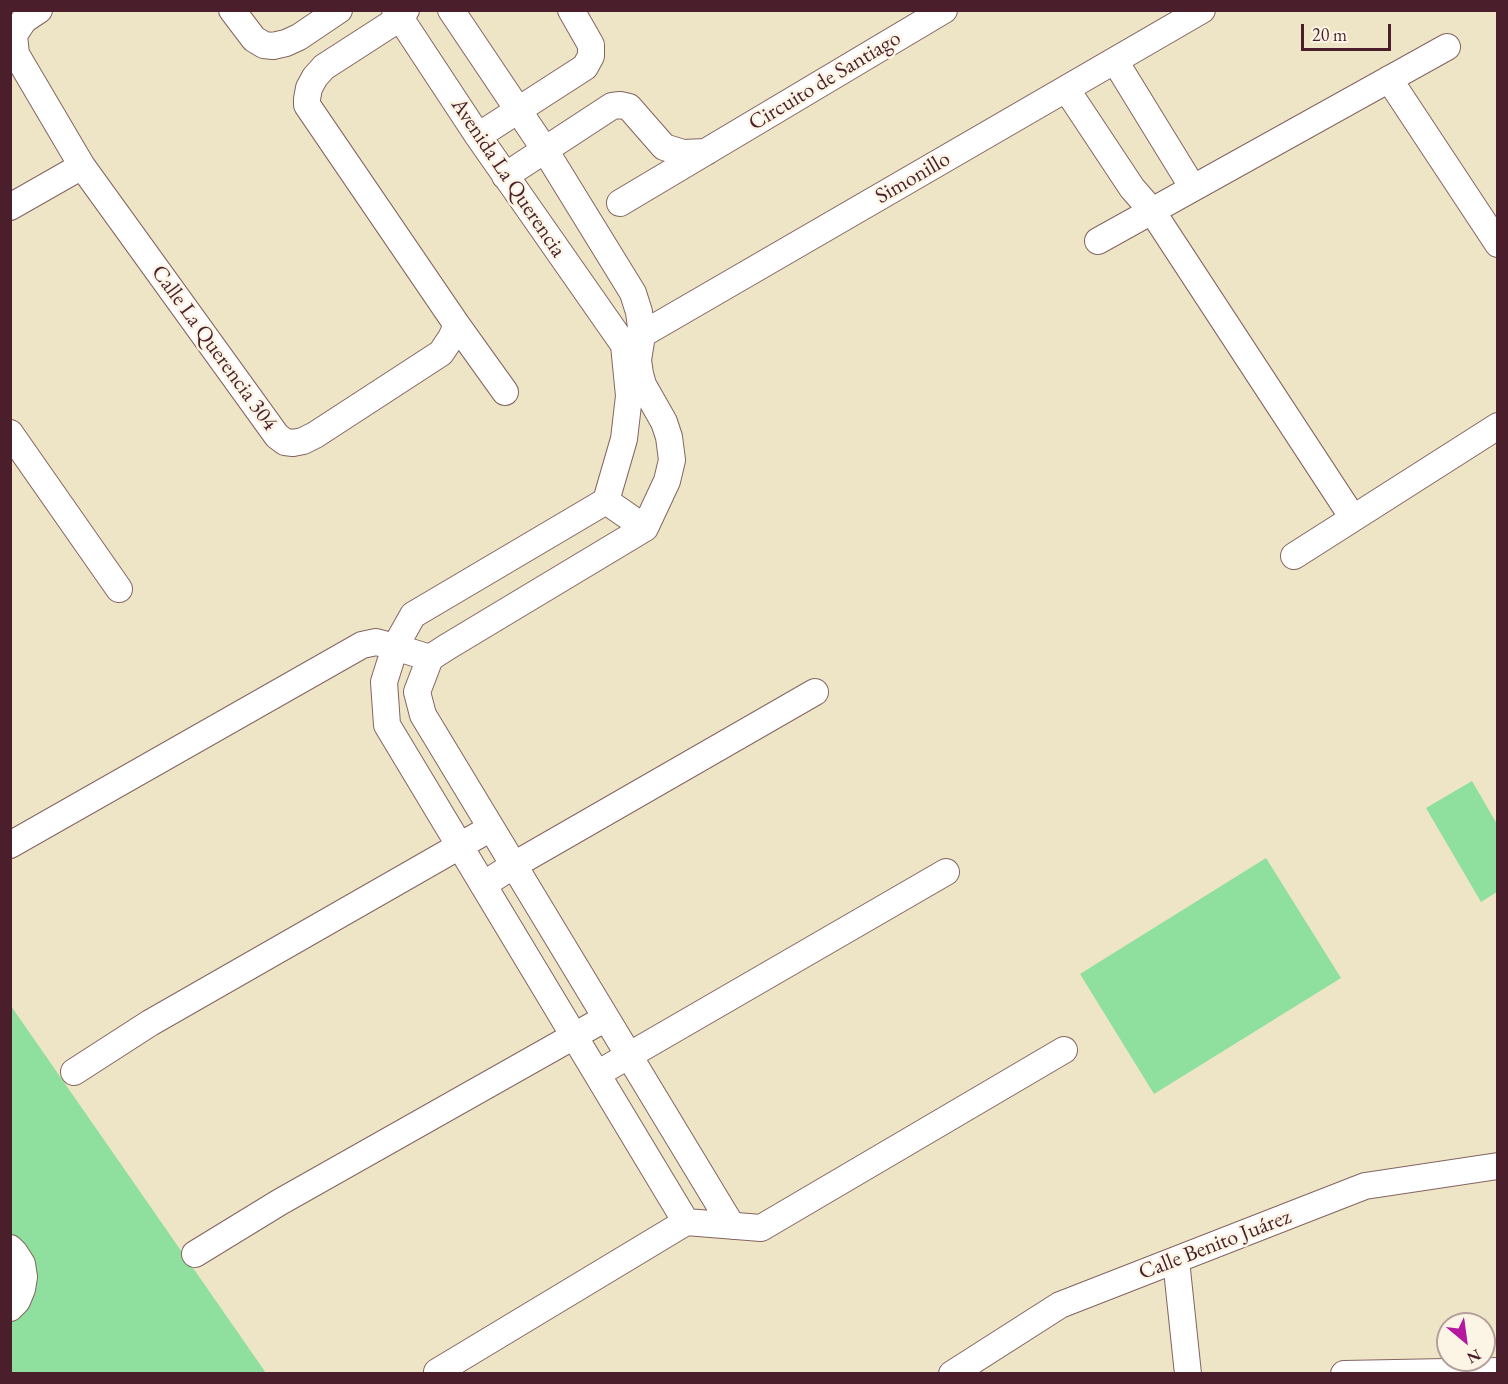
<!DOCTYPE html>
<html>
<head>
<meta charset="utf-8">
<style>
	body { margin:0 }
	#map { position:relative; width:1508px; height:1384px; overflow:hidden; background:#eee5c6; font-family:"EB Garamond",serif }
	canvas { display:block }
	.frame { position:absolute; inset:0; border:12px solid #4a1f2b; pointer-events:none }
	.north { position:absolute; left:1436px; top:1312px; width:60px; height:60px; box-sizing:border-box; background:#fcf5e5; border:2px solid #b59f9b; border-radius:50%; rotate:151deg; font-size:16px; font-weight:700; line-height:24px; text-align:center; color:#4a1f2b }
	.north::after { content:''; display:block; margin:auto; width:21px; height:27px; background:#b5179e; clip-path:polygon(50% 0,100% 100%,50% 72%,0 100%) }
	.scale { position:absolute; left:1301px; top:24px; width:90px; height:27px; box-sizing:border-box; border:3px solid #4a1f2b; border-top:0; padding-left:8px; font-size:18px; line-height:21px; white-space:nowrap; color:#4a1f2b; -webkit-text-stroke:4px #fcf5e5; paint-order:stroke }
</style>
</head>
<body>
<div id="map">
<canvas width="1508" height="1384"></canvas>
<div class="frame"></div>
<div class="north">N</div>
<div class="scale">20 m</div>
</div>
<script>
const ctx = document.querySelector('canvas').getContext('2d');
ctx.lineJoin = 'round';
function fillPath(path, color) { ctx.fillStyle = color; ctx.fill(path, 'evenodd'); }
const shape = rows => new Path2D(rows.map(r => 'M' + r).join(''));
function strokePath(path, color, width, dash) { ctx.strokeStyle = color; ctx.lineWidth = width; ctx.lineCap = dash ? 'butt' : 'round'; ctx.setLineDash(dash || []); ctx.stroke(path); }
function drawText(font, color, halo, rows, align = 'center') {
  ctx.font = font + ' "EB Garamond",serif'; ctx.lineWidth = 5; ctx.setLineDash([]); ctx.textBaseline = 'middle'; ctx.strokeStyle = halo; ctx.fillStyle = color; for (const [text, x, y, turn = 0] of rows) {
    ctx.save(); ctx.translate(x, y); ctx.rotate((+turn || 0) * Math.PI / 180); ctx.textAlign = isNaN(turn) ? turn : align; if (halo) ctx.strokeText(text, 0, 0); ctx.fillText(text, 0, 0); ctx.restore();
  }
}
const green = shape([
	[1472,781,1497,824,1497,892,1481,902,1426,808],
	[1266,858,1341,978,1154,1094,1080,974],
	[11,1006,266,1373,11,1373]
]);
const minor = shape([
	[39,10,24,20,14,35,16,54,82,166,277,436,285,442,293,443,303,441,315,435,441,353,451,338,457,325],
	[232,10,254,39,264,45,273,46,286,43,299,37,339,10],
	[395,10,478,136,624,345,629,396,624,439,606,501,413,615,395,647,384,682,387,725,686,1222],
	[406,10,400,18,324,67,315,77,309,88,307,99,307,105,457,325,505,392],
	[451,10,545,150,633,293,639,312,642,335,638,360,640,374,643,385,664,422,669,437,672,460,667,481,645,528,447,647,430,658,417,692,423,715,732,1226],
	[1115,61,1193,188],
	[1389,79,1498,244],
	[1067,90,1132,188,1152,211,1353,518],
	[478,136,585,67,591,56,591,45,571,10],
	[505,176,612,106,620,105,629,107,664,147,683,153,706,152],
	[620,203,944,10],
	[10,207,82,166],
	[1098,241,1447,47],
	[629,342,1202,10],
	[10,433,119,589],
	[606,501,645,528],
	[1294,556,1498,426],
	[10,845,362,645,376,642,395,647,430,658],
	[483,885,514,865,815,692],
	[74,1072,150,1023,491,828],
	[597,1074,946,872],
	[10,1248,15,1253,22,1264,24,1277,22,1289,17,1301,10,1308],
	[195,1254,280,1202,606,1018],
	[1176,1260,1188,1374],
	[437,1372,686,1222,761,1228,1064,1050],
	[952,1374,1060,1305,1365,1186,1498,1166],
	[1344,1374,1498,1371]
]);
const streetNames = [
	["Circuito de Santiago",825,81,-31],
	["Avenida La Querencia",508,178,56],
	["Simonillo",913,178,-30],
	["Calle La Querencia 304",214,348,54],
	["Calle Benito Juárez",1215,1245,-21]
];
fillPath(green, '#8fdf9f');
strokePath(minor, '#836461', 28);
strokePath(minor, '#fff', 26);
drawText('22px', '#4a1f2b', '#fcf5e5', streetNames);
</script>
</body>
</html>
